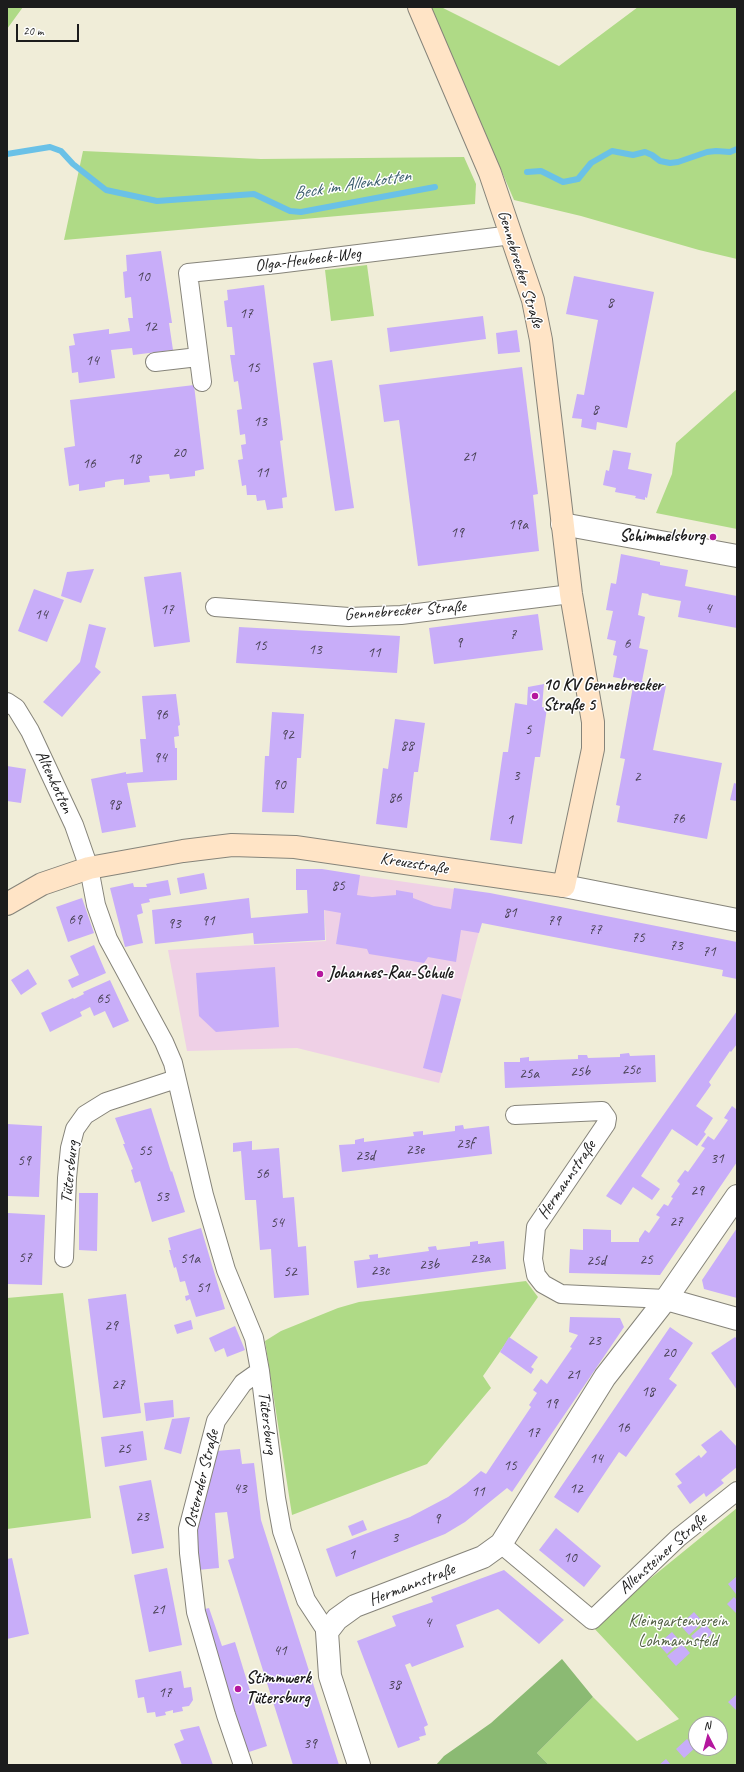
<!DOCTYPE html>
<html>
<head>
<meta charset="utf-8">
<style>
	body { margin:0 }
	#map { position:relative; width:744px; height:1772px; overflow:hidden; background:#f0edd8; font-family:Caveat,sans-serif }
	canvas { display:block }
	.frame { position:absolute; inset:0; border:8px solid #1c1c1c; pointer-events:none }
	.north { position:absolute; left:688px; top:1716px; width:40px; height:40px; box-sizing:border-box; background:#fff; border:1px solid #a4a4a4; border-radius:50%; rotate:354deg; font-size:11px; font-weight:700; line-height:16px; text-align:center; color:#1c1c1c }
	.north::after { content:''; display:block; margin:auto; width:14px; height:18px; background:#b5179e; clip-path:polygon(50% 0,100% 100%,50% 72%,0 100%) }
	.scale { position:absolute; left:16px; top:24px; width:63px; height:18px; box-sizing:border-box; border:2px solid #1c1c1c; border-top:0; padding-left:5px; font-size:12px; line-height:14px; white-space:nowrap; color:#1c1c1c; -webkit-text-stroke:3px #fff; paint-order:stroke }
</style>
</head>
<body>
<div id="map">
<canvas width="744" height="1772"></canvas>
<div class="frame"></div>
<div class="north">N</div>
<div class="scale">20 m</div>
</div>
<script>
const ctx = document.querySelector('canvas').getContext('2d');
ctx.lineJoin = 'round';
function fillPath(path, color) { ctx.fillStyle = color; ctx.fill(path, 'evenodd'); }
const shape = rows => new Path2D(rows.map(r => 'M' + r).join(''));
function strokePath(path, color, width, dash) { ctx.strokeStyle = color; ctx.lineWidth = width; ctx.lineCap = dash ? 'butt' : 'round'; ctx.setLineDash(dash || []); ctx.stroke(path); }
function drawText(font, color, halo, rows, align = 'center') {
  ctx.font = font + ' Caveat,sans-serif'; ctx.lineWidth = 3; ctx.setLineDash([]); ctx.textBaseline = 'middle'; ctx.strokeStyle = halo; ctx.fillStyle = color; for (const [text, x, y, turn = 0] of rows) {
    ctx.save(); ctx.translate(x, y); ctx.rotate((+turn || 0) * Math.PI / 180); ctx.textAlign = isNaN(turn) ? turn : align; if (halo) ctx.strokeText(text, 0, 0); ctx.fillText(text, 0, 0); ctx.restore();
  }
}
const built = shape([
	[322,870,489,894,439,1083,297,1048,187,1051,168,950,326,941]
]);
const green = shape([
	[7,7,23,7,7,29],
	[431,7,441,7,559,66,638,7,737,7,737,259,699,250,581,216,514,200],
	[83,151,261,159,464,157,476,184,475,204,64,240],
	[367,265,374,316,331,321,325,270],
	[737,389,737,529,656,513,672,474,676,443],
	[526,1281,538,1297,483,1376,491,1388,427,1464,292,1515,265,1341,281,1331,338,1308,359,1302],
	[63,1293,91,1518,7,1529,7,1298],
	[737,1508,737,1765,549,1765,537,1753,593,1697,637,1741,679,1719,592,1626],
	[696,1724,720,1724,720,1748,696,1748]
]);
const forest = shape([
	[562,1659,593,1697,537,1753,549,1765,436,1765,444,1756,491,1723]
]);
const stream = shape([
	[7,154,50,147,61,151,73,164,106,190,157,201,254,194,290,211,301,212,435,187],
	[527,172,541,171,563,182,578,179,591,163,612,151,633,155,645,152,652,155,660,161,670,163,678,162,707,152,716,151,730,152,737,149]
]);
const building = shape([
	[161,251,172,323,169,323,173,350,133,355,132,348,111,350,115,378,79,383,78,372,72,373,69,346,75,345,73,334,109,329,109,334,130,331,128,318,133,318,131,297,125,298,123,272,127,271,126,255],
	[574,276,654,292,627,428,597,422,596,430,581,427,582,419,572,418,577,394,584,395,598,320,566,314],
	[264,285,283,440,280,441,287,497,282,498,283,508,267,510,265,500,257,501,256,495,247,495,246,485,242,486,238,460,243,459,241,445,246,444,245,434,240,435,237,410,242,409,238,381,234,382,230,355,235,355,232,327,227,327,224,301,228,300,227,290],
	[483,316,486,339,390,352,387,328],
	[517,330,520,352,498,354,496,333],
	[332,360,354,508,335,511,313,363],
	[522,367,538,494,533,495,539,551,418,566,399,420,384,422,379,385],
	[194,385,204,469,195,471,195,476,170,479,169,474,149,476,150,482,124,485,124,479,114,480,105,482,105,487,79,491,79,484,69,486,64,448,75,446,70,400],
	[613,450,631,453,628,469,652,474,647,498,645,497,645,500,635,498,636,496,615,492,616,488,603,485,606,470,609,471],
	[621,554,660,562,660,565,688,570,685,586,737,596,737,628,678,617,681,601,648,595,649,594,642,593,638,615,645,617,639,648,648,650,642,681,648,683,648,681,666,686,653,750,722,763,707,839,617,822,620,806,616,805,625,759,620,758,634,681,613,677,617,656,613,655,616,641,607,639,613,611,606,610,611,583,616,584],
	[94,569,81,603,61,596,67,572],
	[181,572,190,642,154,647,144,577],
	[34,589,64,600,47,642,18,631],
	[538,614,543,650,434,664,429,628],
	[89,624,106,628,95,667,101,672,62,717,43,702,80,662],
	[239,627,400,636,397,673,236,663],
	[544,684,542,707,547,708,540,757,535,757,522,844,490,840,503,752,508,752,515,703,527,705,528,687],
	[176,694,180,725,178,726,179,736,174,737,175,748,177,748,177,780,127,783,136,827,102,833,91,779,126,772,126,774,143,772,140,739,146,739,142,696],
	[272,712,304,714,301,758,297,758,294,813,262,812,265,756,269,756],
	[395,719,425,723,418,772,414,772,407,828,376,824,383,768,388,769],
	[7,766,26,769,21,803,7,801],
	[734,783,737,784,737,801,730,800],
	[296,869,322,869,360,875,357,895,372,897,396,895,396,890,413,893,413,898,434,906,451,909,454,888,490,893,737,942,737,979,722,976,723,970,482,923,479,933,461,930,456,962,428,957,424,963,369,954,367,949,336,944,341,913,324,910,325,940,254,944,253,933,155,944,152,910,249,898,251,918,308,913,307,890,296,890],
	[204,873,207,889,180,894,177,878],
	[168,880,171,895,149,899,150,902,141,904,143,913,137,915,143,943,125,947,110,888,133,883,134,887,147,887,146,884],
	[82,898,94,933,68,942,56,907],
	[94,945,106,973,72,988,68,980,79,975,70,956],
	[275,967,279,1027,216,1032,199,1016,196,973],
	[28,969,37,984,21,995,11,980],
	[110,980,129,1021,113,1028,105,1011,94,1016,90,1007,80,1012,82,1016,50,1032,41,1013,73,998,74,999,84,994,83,992],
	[442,994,461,999,442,1073,423,1068],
	[737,1011,737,1044,731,1052,730,1051,709,1082,711,1085,696,1106,713,1118,704,1132,706,1134,697,1146,672,1129,641,1176,660,1189,652,1200,633,1187,621,1205,606,1196],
	[629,1053,630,1056,655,1055,656,1082,505,1088,504,1062,520,1062,520,1058,529,1057,529,1061,578,1059,578,1055,587,1055,588,1058,620,1057,620,1054],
	[732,1106,736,1109,737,1107,737,1162,660,1275,569,1273,570,1249,583,1250,583,1229,611,1230,611,1242,639,1242,639,1239,645,1230,649,1233,660,1217,656,1215,664,1204,668,1206,673,1198,671,1197,680,1184,677,1181,685,1170,688,1172,693,1165,705,1148,701,1146,708,1136,714,1140,728,1120,724,1118],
	[151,1108,171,1172,172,1171,185,1212,152,1222,140,1181,135,1183,131,1170,133,1169,123,1144,125,1144,115,1118],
	[7,1124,42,1126,39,1197,7,1196],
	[463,1125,464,1129,489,1126,492,1154,342,1172,339,1145,355,1144,355,1140,364,1138,364,1142,414,1136,413,1132,423,1131,423,1135,455,1131,455,1126],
	[252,1141,252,1150,279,1148,283,1198,294,1197,298,1247,306,1246,309,1295,274,1298,271,1249,260,1250,256,1200,245,1200,241,1151,233,1152,233,1143],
	[79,1193,98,1193,97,1251,79,1250],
	[8,1213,45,1215,42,1285,7,1284],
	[201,1228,225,1309,196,1317,190,1299,186,1301,185,1296,189,1295,185,1281,180,1282,176,1267,174,1268,169,1250,171,1250,168,1238],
	[737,1228,737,1298,704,1289,702,1280],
	[478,1241,478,1244,504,1241,506,1269,357,1288,354,1261,370,1259,369,1255,378,1254,378,1258,429,1251,428,1247,436,1246,437,1250,470,1246,470,1242],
	[126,1294,141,1413,103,1418,88,1299],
	[570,1317,620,1318,624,1327,512,1492,507,1488,465,1522,445,1534,336,1577,326,1549,410,1517,448,1497,466,1484,481,1471,486,1474,531,1407,529,1405,537,1393,533,1390,541,1379,547,1384,572,1348,570,1347,578,1335,569,1332],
	[191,1320,193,1329,177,1334,174,1325],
	[235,1326,245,1350,227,1357,224,1348,215,1352,209,1338],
	[670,1327,693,1343,669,1379,677,1385,626,1457,619,1452,578,1513,554,1497],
	[509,1337,538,1357,531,1367,534,1369,531,1374,500,1352],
	[735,1337,737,1339,737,1390,711,1353],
	[173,1400,174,1417,146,1421,144,1403],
	[190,1417,181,1454,164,1449,172,1419],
	[721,1430,737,1447,737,1467,721,1480,724,1483,706,1497,704,1493,690,1504,677,1486,682,1483,675,1474,699,1455,701,1458,707,1452,701,1445],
	[143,1431,147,1460,105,1467,101,1437],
	[240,1449,242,1464,254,1463,261,1520,339,1765,293,1765,228,1560,234,1558,227,1512,215,1513,219,1568,197,1570,194,1529,216,1451],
	[151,1480,164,1548,132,1554,119,1486],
	[363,1520,367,1530,352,1536,348,1526],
	[556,1528,601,1566,584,1587,539,1550],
	[12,1558,29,1634,7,1639,7,1559],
	[167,1568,182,1645,149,1652,134,1575],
	[504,1570,564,1620,539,1644,498,1609,456,1625,464,1647,412,1667,410,1663,405,1665,428,1725,424,1727,426,1735,419,1737,420,1740,398,1748,357,1641,396,1626,392,1616,433,1602,431,1597],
	[737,1576,737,1593,736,1594,728,1584],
	[734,1597,737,1600,736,1613,727,1604],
	[209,1608,222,1646,235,1642,267,1746,246,1753,201,1610],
	[694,1612,703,1622,689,1635,680,1625],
	[705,1624,713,1633,699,1646,691,1636],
	[672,1632,680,1641,667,1654,658,1644],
	[682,1644,690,1653,676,1666,667,1656],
	[181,1671,184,1688,191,1687,193,1700,189,1706,182,1707,183,1711,173,1713,173,1710,165,1712,166,1715,156,1717,155,1712,147,1713,144,1697,138,1698,135,1680],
	[736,1695,737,1709,736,1710,728,1702],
	[199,1726,213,1765,182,1765,174,1744,184,1740,180,1730],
	[687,1739,695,1748,684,1758,676,1749],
	[666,1759,671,1765,659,1765]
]);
const minor = shape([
	[155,362,198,357],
	[202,382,188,273,277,264,512,235],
	[215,607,349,617,401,615,571,594],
	[7,702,16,708,30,731,74,825,89,868,96,905,108,939,164,1042,173,1063,204,1195,226,1270,254,1338,260,1371,276,1498,282,1531,306,1600,327,1632],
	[515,1115,602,1111,607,1118,606,1124,536,1227,533,1259,536,1275,543,1284,561,1294,666,1299],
	[64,1258,67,1178,70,1148,75,1129,85,1115,106,1102,176,1079],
	[501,1544,592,1620,678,1538,737,1491],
	[243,1765,226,1715,196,1612,189,1553,188,1529,216,1421,243,1383,260,1371]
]);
const tertiary = shape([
	[562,524,737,556],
	[564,886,737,920],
	[666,1299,737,1319],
	[359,1765,330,1676,327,1632,337,1619,355,1606,483,1557,501,1544,605,1377,666,1299,737,1196]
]);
const secondary = shape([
	[7,904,42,884,89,868,183,851,232,845,295,847,564,886,593,749,593,722,571,594,541,340,533,300,490,173,419,7]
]);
const markers = [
	[713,537,4,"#b5179e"],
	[535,696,4,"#b5179e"],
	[320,974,4,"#b5179e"],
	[238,1689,4,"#b5179e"]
];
const numberNames = [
	["10",143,277],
	["8",610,303],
	["17",246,314],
	["12",150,327],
	["14",92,361],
	["15",253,368],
	["8",595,410],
	["13",260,422],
	["20",179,453],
	["21",469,457],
	["18",134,459],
	["16",89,464],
	["11",262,473],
	["19a",518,525],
	["19",457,533],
	["4",708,609],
	["17",167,610],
	["14",41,615],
	["7",513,635],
	["9",459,643],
	["6",627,644],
	["15",260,646],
	["13",315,650],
	["11",374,653],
	["96",161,715],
	["5",528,730],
	["92",287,735],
	["88",407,746],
	["94",160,758],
	["3",516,776],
	["2",637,777],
	["90",279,785],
	["86",395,798],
	["98",114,805],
	["76",678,819],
	["1",510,820],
	["85",338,886],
	["81",510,913],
	["69",75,920],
	["91",208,921],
	["79",554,921],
	["93",174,924],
	["77",595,930],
	["75",638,938],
	["73",676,946],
	["71",709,952],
	["65",103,999],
	["25c",631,1070],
	["25b",580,1072],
	["25a",529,1074],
	["23f",465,1144],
	["23e",415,1150],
	["55",145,1151],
	["23d",365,1156],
	["31",717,1159],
	["59",24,1161],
	["56",262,1174],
	["29",697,1191],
	["53",162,1197],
	["27",676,1222],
	["54",277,1223],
	["57",25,1258],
	["51a",190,1259],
	["23a",480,1259],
	["25",646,1260],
	["25d",596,1261],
	["23b",429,1265],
	["23c",380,1271],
	["52",290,1272],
	["51",203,1288],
	["29",111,1326],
	["23",594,1341],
	["20",669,1353],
	["21",573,1375],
	["27",118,1385],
	["18",648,1392],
	["19",551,1404],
	["16",623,1428],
	["17",533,1433],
	["25",124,1449],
	["14",596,1459],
	["15",510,1466],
	["43",240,1489],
	["12",576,1489],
	["11",478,1492],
	["23",142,1517],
	["9",437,1519],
	["3",395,1538],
	["1",352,1555],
	["10",570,1558],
	["21",158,1610],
	["4",428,1623],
	["41",280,1651],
	["38",394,1685],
	["17",165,1693],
	["39",310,1744]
];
const streetNames = [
	["Olga-Heubeck-Weg",308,260,-7],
	["Gennebrecker Straße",520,269,73],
	["Gennebrecker Straße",405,611,-4],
	["Altenkotten",54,782,65],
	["Kreuzstraße",414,864,9],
	["Tütersburg",70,1172,-84],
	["Hermannstraße",567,1180,-56],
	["Tütersburg",267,1423,83],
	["Osteroder Straße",202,1479,-76],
	["Allensteiner Straße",663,1554,-42],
	["Hermannstraße",412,1585,-21]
];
const poiNames = [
	["Schimmelsburg",705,537,"right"],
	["10 KV Gennebrecker",543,686],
	["Straße 5",543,706],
	["Johannes-Rau-Schule",328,974],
	["Stimmwerk",246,1679],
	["Tütersburg",246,1699]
];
const parkNames = [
	["Kleingartenverein",678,1622],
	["Lohmannsfeld",678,1642]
];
const waterNames = [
	["Beck im Allenkotten",352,185,-9]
];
fillPath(built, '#efd0e6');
fillPath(green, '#afda86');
fillPath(forest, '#8bba73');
strokePath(stream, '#6ac1e7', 6);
fillPath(building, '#c8adf9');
strokePath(minor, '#86847a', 20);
strokePath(tertiary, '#86847a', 24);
strokePath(secondary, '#86847a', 24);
strokePath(minor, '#fff', 18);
strokePath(tertiary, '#fff', 22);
strokePath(secondary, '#ffe4c6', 22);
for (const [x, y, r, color] of markers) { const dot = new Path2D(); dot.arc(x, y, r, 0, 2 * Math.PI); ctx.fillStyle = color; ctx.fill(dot); strokePath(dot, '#fff', 1.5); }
drawText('15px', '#474053', null, numberNames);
drawText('17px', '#1c1c1c', '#fff', streetNames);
drawText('bold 17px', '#1c1c1c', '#fff', poiNames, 'left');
drawText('17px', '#4f5e41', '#fff', parkNames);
drawText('italic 18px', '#3b5e6d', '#fff', waterNames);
</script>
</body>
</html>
